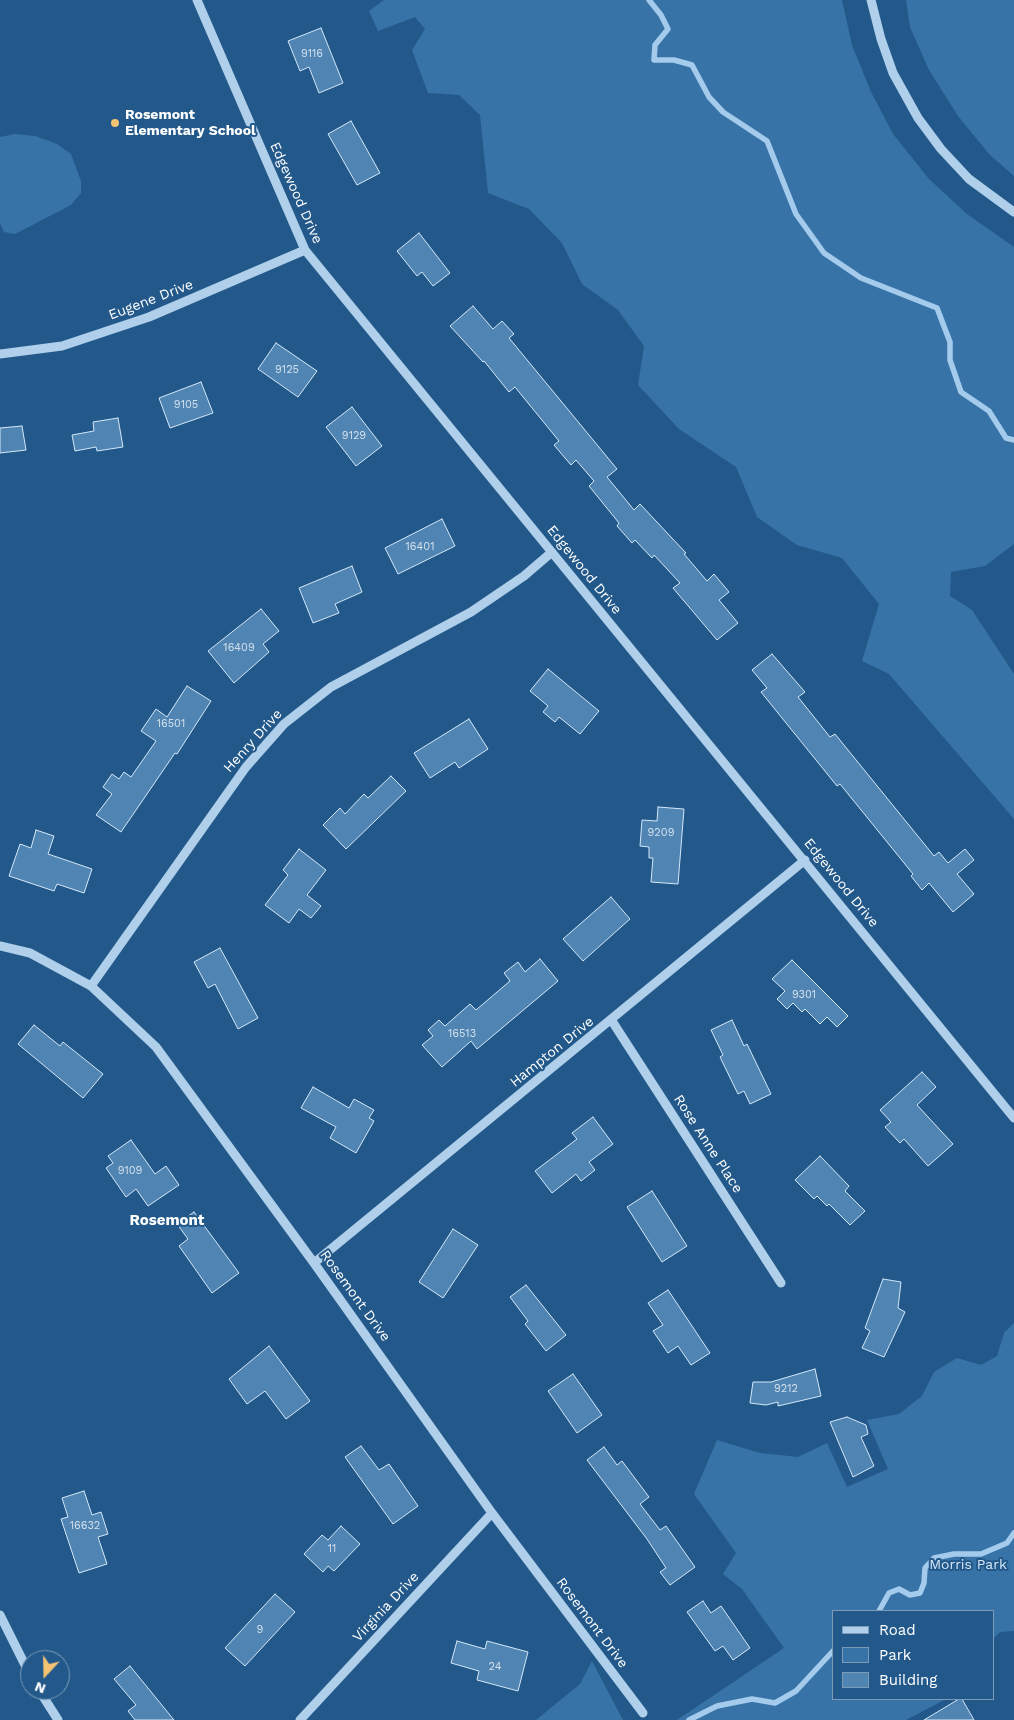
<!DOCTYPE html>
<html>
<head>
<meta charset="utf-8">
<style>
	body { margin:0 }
	#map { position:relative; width:1014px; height:1720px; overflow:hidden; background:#23598a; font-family:"Work Sans",sans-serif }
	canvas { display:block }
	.legend { position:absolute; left:832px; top:1610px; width:162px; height:90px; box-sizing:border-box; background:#23598a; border:1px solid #7b9bb9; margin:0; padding:6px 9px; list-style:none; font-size:15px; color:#fff }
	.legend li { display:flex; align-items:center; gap:10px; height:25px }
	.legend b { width:25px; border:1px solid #7b9bb9 }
	.north { position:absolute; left:20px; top:1650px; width:50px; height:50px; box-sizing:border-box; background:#23598a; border:1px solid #7b9bb9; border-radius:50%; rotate:201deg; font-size:14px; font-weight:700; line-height:20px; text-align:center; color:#fff }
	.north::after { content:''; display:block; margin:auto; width:18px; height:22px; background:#f5c472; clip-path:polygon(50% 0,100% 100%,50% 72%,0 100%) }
</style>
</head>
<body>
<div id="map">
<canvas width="1014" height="1720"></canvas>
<ul class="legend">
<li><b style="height:6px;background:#afcfea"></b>Road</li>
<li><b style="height:14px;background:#3773a7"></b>Park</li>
<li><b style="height:14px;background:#5085b3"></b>Building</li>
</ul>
<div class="north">N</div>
</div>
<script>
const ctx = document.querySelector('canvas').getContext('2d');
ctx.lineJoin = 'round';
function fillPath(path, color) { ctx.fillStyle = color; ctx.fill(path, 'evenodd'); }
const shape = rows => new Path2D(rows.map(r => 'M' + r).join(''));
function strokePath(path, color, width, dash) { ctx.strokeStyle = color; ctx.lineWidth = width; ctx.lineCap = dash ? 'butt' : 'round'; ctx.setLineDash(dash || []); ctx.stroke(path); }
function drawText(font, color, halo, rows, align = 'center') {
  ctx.font = font + ' "Work Sans",sans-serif'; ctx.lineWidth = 4; ctx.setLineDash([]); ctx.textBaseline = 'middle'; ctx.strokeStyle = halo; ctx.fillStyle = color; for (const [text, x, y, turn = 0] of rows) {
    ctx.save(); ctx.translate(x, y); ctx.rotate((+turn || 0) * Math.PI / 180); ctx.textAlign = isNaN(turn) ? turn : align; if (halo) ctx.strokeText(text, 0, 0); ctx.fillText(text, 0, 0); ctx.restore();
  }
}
const green = shape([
	[384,0,842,0,852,45,871,92,893,134,929,179,967,214,1014,247,1014,544,985,566,951,572,950,596,972,610,1014,674,1014,819,889,674,862,661,879,604,842,558,797,545,757,517,736,467,679,429,638,385,644,346,618,310,582,284,562,243,529,209,488,193,480,115,459,95,428,93,412,50,425,29,415,17,378,31,369,11],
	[906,0,1014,0,1014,176,989,154,958,116,929,70,910,27],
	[15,134,35,136,57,144,71,154,81,181,81,193,71,205,15,234,4,232,0,223,0,137],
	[1014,1323,1014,1631,1000,1632,993,1639,993,1611,833,1611,833,1699,946,1699,906,1720,677,1720,784,1648,742,1589,723,1574,736,1553,694,1494,717,1440,760,1453,798,1457,827,1443,847,1487,888,1469,867,1420,899,1414,922,1396,934,1372,957,1358,981,1365,997,1356,1004,1333],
	[592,1661,623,1720,536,1720,580,1684]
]);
const stream = shape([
	[649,0,661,15,668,29,655,45,654,60,674,60,692,65,709,97,723,112,767,141,796,214,824,253,861,278,937,308,950,342,950,360,961,392,989,411,1006,438,1014,440],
	[879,1611,889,1593,899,1589,910,1595,920,1593,924,1583,925,1568,934,1558,954,1554,981,1554,1007,1543,1014,1533],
	[689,1720,717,1706,752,1699,775,1703,796,1691,833,1651]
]);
const building = shape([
	[321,28,343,83,319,93,309,67,300,71,288,41,321,28],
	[351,121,380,173,357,185,328,134,351,121],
	[419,233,450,273,433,286,422,272,417,276,397,251,419,233],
	[473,306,493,329,502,321,514,334,509,338,617,469,607,477,634,510,640,504,686,553,684,554,707,581,714,574,729,592,719,600,738,623,717,640,673,588,680,583,654,555,652,558,635,540,632,543,617,526,619,523,589,486,594,481,576,460,571,465,554,445,559,441,515,387,509,392,484,361,483,362,450,326,473,306],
	[276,343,317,371,298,397,258,369,276,343],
	[201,382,213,413,170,428,159,398,201,382],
	[352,407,382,446,356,466,326,427,352,407],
	[118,418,123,447,97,451,96,447,75,451,72,435,94,431,93,422,118,418],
	[22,426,26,450,0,453,0,428,22,426],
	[442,519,455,546,398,574,385,548,442,519],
	[352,566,362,592,335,604,339,613,313,623,299,588,352,566],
	[261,609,279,631,263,644,269,652,234,683,208,651,261,609],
	[772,654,805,692,798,697,830,737,835,734,934,856,939,852,948,863,965,849,974,860,957,874,974,894,953,912,929,883,922,890,911,876,913,874,840,784,837,786,761,692,767,688,752,670,772,654],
	[548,669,599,711,580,734,559,717,555,722,543,712,548,706,530,691,548,669],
	[187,686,211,701,177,754,175,753,121,832,96,815,112,794,103,787,112,774,119,779,124,772,131,777,156,741,141,731,156,709,167,717,187,686],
	[469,719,488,749,459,768,455,762,430,778,414,753,469,719],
	[391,776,406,791,346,849,323,825,340,808,345,814,364,794,368,798,391,776],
	[658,807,684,809,678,884,651,882,653,858,649,858,649,847,640,846,642,820,657,821,658,807],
	[36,830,54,836,48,854,92,869,84,893,57,884,54,891,9,876,20,844,31,848,36,830],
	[299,849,326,870,307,895,321,906,311,918,299,909,289,923,265,905,288,875,283,870,299,849],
	[611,897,630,919,583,961,563,939,611,897],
	[220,948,258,1018,238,1029,215,984,208,988,194,962,220,948],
	[540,959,558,981,477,1049,471,1041,442,1067,422,1045,433,1036,428,1030,439,1020,445,1026,470,1004,476,1010,510,981,504,973,518,962,525,972,540,959],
	[792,960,848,1016,837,1027,827,1017,820,1024,805,1009,802,1012,793,1003,787,1009,777,999,785,991,772,979,792,960],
	[732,1020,744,1046,747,1044,771,1094,750,1104,744,1091,738,1094,720,1057,723,1055,711,1030,732,1020],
	[34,1025,60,1046,63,1042,103,1074,83,1098,18,1044,34,1025],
	[922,1072,936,1087,917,1105,953,1144,928,1166,904,1139,900,1143,885,1127,891,1122,880,1110,922,1072],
	[313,1087,349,1108,354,1099,374,1110,369,1118,374,1121,356,1153,330,1138,336,1127,301,1108,313,1087],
	[593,1117,613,1144,589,1162,595,1170,581,1181,576,1174,552,1193,535,1171,577,1139,572,1133,593,1117],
	[131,1140,155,1174,166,1166,179,1185,148,1206,136,1189,126,1197,106,1168,113,1163,108,1156,131,1140],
	[820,1156,849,1186,845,1191,865,1211,850,1225,829,1204,827,1206,817,1196,814,1199,795,1180,820,1156],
	[652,1191,687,1246,662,1262,627,1207,652,1191],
	[194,1212,239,1273,212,1293,179,1246,188,1239,177,1224,194,1212],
	[453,1229,478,1245,443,1298,419,1282,453,1229],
	[883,1279,901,1282,898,1308,905,1312,884,1357,862,1348,870,1331,865,1328,883,1279],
	[526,1285,566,1335,546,1351,525,1324,528,1321,510,1297,526,1285],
	[668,1290,710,1353,691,1365,678,1346,668,1353,653,1331,663,1325,648,1303,668,1290],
	[269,1346,310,1401,286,1419,265,1391,247,1404,229,1379,269,1346],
	[815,1369,821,1396,778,1406,778,1402,766,1405,750,1403,753,1382,771,1382,815,1369],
	[573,1374,602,1415,577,1433,548,1391,573,1374],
	[847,1417,866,1425,868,1434,861,1437,874,1466,853,1477,830,1422,847,1417],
	[361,1446,379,1470,389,1464,418,1506,393,1524,345,1457,361,1446],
	[604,1447,617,1465,622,1461,649,1497,640,1504,660,1530,666,1526,695,1567,670,1585,660,1572,666,1568,647,1539,587,1460,604,1447],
	[84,1491,92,1515,101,1512,108,1534,98,1537,107,1564,79,1573,61,1519,68,1517,62,1498,84,1491],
	[341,1526,360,1544,334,1571,328,1566,323,1572,304,1554,322,1535,328,1540,341,1526],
	[275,1594,295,1612,245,1666,225,1648,275,1594],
	[703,1601,711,1613,721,1606,750,1648,733,1660,723,1646,715,1651,687,1612,703,1601],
	[457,1641,485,1649,487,1641,528,1652,518,1691,477,1680,479,1671,451,1663,457,1641],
	[130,1666,174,1720,135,1720,128,1711,136,1705,114,1679,130,1666],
	[959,1699,962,1699,974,1720,924,1720,959,1699]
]);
const minor = shape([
	[197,0,305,250,1014,1118],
	[871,0,881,39,893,73,918,118,941,149,969,179,1014,212],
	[0,354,62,346,149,317,305,250],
	[0,946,30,953,91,986,156,1047,314,1263,492,1513,643,1713],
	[91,986,246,767,284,724,331,687,471,612,524,576,552,552],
	[612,1021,781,1283],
	[314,1263,805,860],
	[0,1615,30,1675],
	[39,1690,58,1720],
	[300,1720,492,1513]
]);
const markers = [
	[115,123,5,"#f5c472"]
];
const numberNames = [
	["9116",312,54],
	["9125",287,370],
	["9105",186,405],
	["9129",354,436],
	["16401",420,547],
	["16409",239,648],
	["16501",171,724],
	["9209",661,833],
	["9301",804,995],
	["16513",462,1034],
	["9109",130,1171],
	["9212",786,1389],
	["16632",85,1526],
	["11",332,1549],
	["9",260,1630],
	["24",495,1667]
];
const poiNames = [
	["Rosemont",125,115],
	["Elementary School",125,131]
];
const streetNames = [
	["Edgewood Drive",296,193,66],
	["Eugene Drive",151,300,-21],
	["Edgewood Drive",584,570,51],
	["Henry Drive",253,741,-48],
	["Edgewood Drive",841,883,51],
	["Hampton Drive",552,1052,-39],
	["Rose Anne Place",708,1144,57],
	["Rosemont Drive",355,1296,54],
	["Virginia Drive",386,1607,-47],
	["Rosemont Drive",592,1623,53]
];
const parkNames = [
	["Morris Park",968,1565]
];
const neighbourhoodNames = [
	["Rosemont",167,1221]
];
fillPath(green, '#3773a7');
strokePath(stream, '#a4cbeb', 5.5);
fillPath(building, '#5085b3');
strokePath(building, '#d4e7f8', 1);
strokePath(minor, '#afcfea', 9);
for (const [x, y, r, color] of markers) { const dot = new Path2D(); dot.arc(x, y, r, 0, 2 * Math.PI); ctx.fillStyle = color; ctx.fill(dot); strokePath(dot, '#23598a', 2); }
drawText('11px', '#d3e0ec', null, numberNames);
drawText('bold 14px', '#fff', '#23598a', poiNames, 'left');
drawText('14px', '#fff', '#23598a', streetNames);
drawText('14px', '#d4e7f8', '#23598a', parkNames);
drawText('bold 15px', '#fff', '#23598a', neighbourhoodNames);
</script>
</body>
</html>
